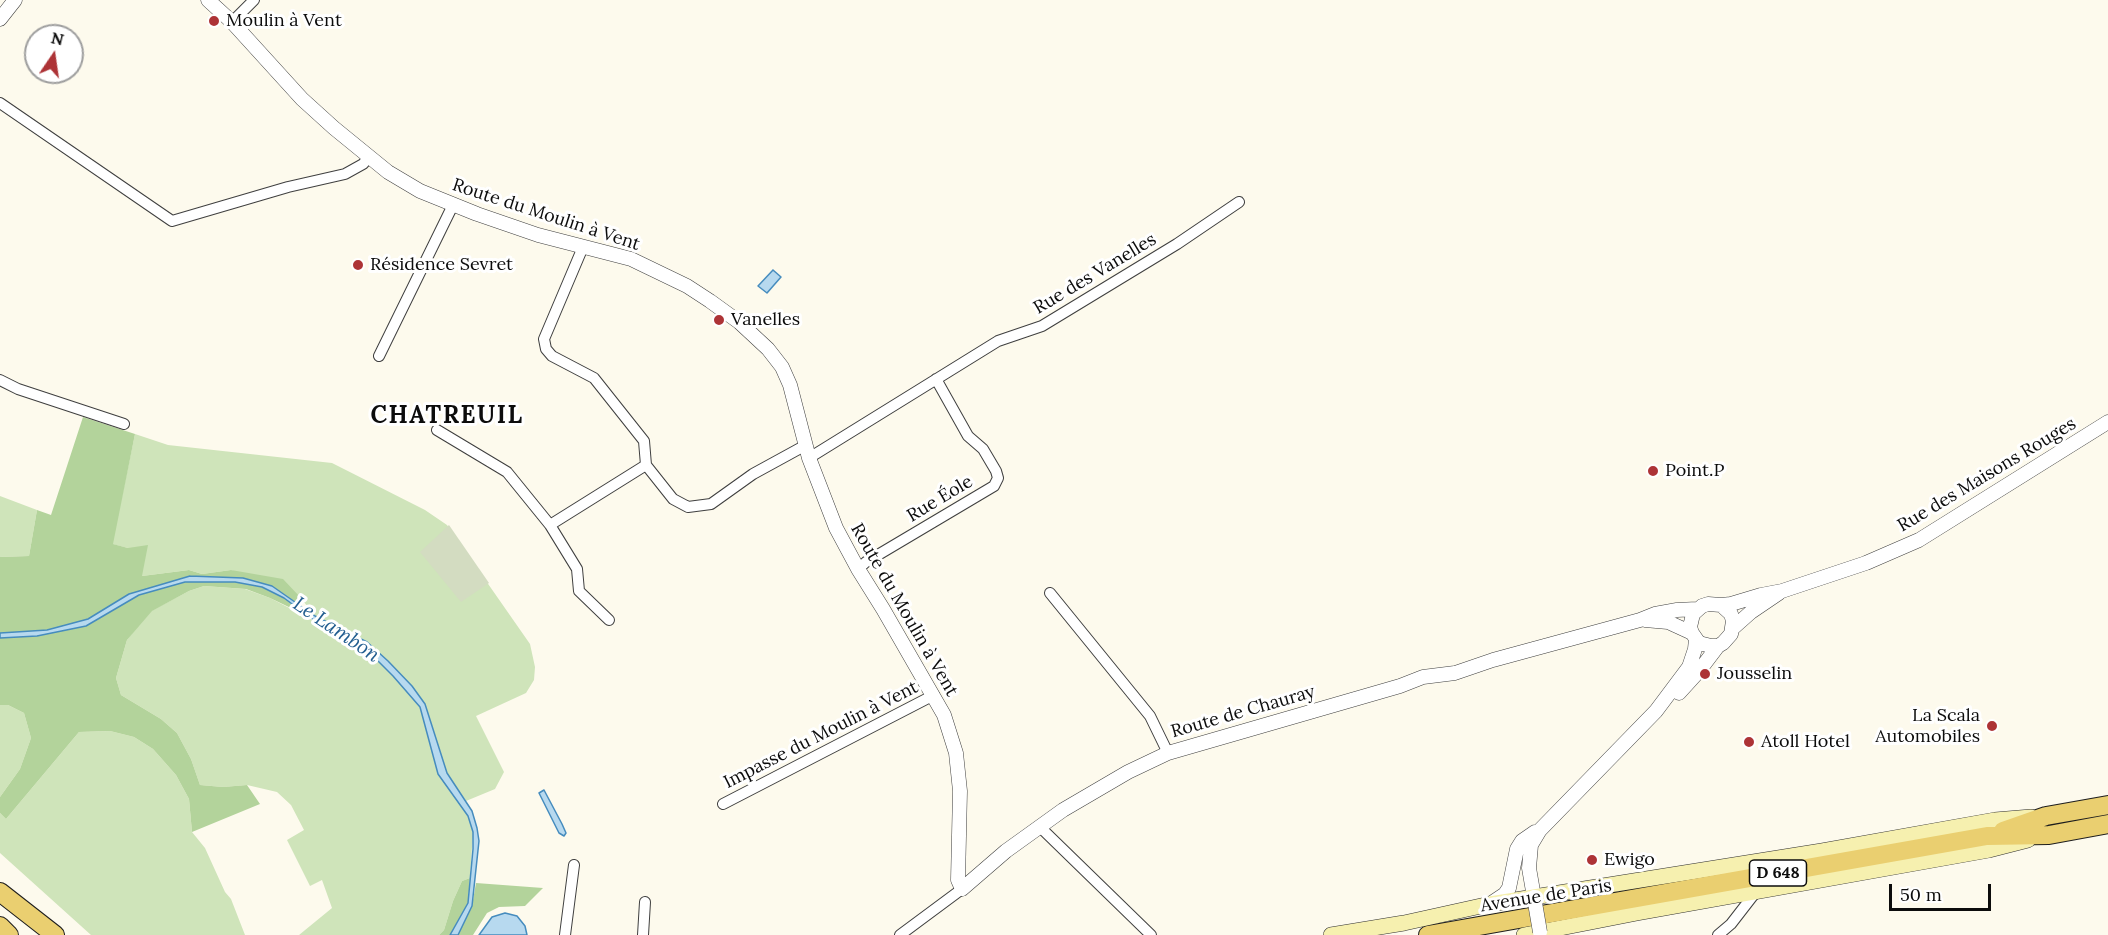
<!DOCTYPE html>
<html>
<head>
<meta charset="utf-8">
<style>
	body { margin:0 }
	#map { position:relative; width:2108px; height:935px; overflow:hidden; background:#fdfaed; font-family:Lora,serif }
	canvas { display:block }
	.north { position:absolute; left:24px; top:24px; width:60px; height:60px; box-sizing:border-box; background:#fff; border:2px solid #9e9e9e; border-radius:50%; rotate:13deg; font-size:16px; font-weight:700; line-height:24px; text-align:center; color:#0c0c0c }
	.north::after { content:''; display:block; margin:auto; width:21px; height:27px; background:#ad3336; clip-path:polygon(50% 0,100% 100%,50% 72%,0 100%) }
	.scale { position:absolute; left:1889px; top:884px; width:102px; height:27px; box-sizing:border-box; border:3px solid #0c0c0c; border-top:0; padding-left:8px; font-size:18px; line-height:21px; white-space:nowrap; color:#0c0c0c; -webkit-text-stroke:4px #fff; paint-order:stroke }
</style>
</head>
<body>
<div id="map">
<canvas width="2108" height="935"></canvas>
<div class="north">N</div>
<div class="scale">50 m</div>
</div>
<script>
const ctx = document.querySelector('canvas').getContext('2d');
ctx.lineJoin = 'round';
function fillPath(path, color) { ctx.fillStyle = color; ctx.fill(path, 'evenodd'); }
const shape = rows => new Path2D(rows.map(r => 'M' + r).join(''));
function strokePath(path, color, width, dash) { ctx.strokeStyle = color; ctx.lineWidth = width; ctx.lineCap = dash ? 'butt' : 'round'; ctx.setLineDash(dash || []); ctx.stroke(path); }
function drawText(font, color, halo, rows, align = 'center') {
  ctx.font = font + ' Lora,serif'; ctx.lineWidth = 6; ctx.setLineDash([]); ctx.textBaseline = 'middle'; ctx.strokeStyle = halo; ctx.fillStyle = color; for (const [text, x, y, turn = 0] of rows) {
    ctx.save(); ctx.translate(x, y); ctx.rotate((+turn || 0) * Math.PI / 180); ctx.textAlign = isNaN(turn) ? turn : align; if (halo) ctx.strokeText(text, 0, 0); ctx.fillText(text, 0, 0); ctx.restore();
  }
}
const green = shape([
	[135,434,168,445,332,463,425,510,447,525,530,644,535,667,534,680,526,693,476,716,504,772,495,789,466,801,447,773,425,704,367,642,315,616,300,597,231,570,202,574,189,570,142,576,128,548,112,544],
	[0,496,37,510,29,556,0,557],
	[204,586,245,589,270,598,363,646,393,676,420,707,438,774,468,816,473,832,470,878,462,881,453,901,444,930,439,935,299,935,332,908,322,880,310,886,287,840,304,830,291,805,277,792,247,785,223,787,200,785,191,759,177,733,161,719,121,695,116,678,127,640,136,628,151,611,189,591],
	[0,705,8,705,24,713,31,738,20,769,0,797],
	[110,731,134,737,153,749,176,775,189,799,192,832,205,848,225,892,231,899,245,935,91,935,0,853,0,813,6,819,79,732]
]);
const forest = shape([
	[83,417,135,434,113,544,128,548,148,545,142,576,189,570,202,574,231,570,283,579,300,597,293,609,270,598,246,589,204,586,189,591,152,611,127,640,116,678,121,695,161,719,177,733,191,759,200,785,223,787,247,785,260,804,192,832,189,799,176,775,153,749,134,737,110,731,79,732,6,819,0,813,0,797,20,769,31,738,24,713,8,705,0,705,0,557,29,556,37,510,51,515],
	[470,878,468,903,450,935,439,935,444,930,453,901,462,881],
	[476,883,543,888,525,906,499,907,487,913,473,935,458,935,472,906]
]);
const cemetery = shape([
	[449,525,489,583,461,602,420,552]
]);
const water = shape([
	[773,270,781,277,767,293,758,286,773,270],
	[190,576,243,578,272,586,315,616,367,642,388,661,412,686,425,704,447,773,472,811,477,828,479,841,472,906,458,935,450,935,468,903,473,849,473,832,468,816,438,774,420,707,393,676,363,646,318,623,284,598,262,587,235,582,185,582,139,595,86,626,37,636,0,638,0,633,47,630,88,619,129,594,190,576],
	[544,790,562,824,566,833,564,836,559,833,539,793,544,790],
	[505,913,517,916,525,926,527,935,479,935,492,917,505,913]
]);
const minor = shape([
	[232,22,254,0],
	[0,103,172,221,288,187,345,174,363,164,369,157],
	[583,247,544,339,546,349,552,356,594,378,644,441,646,465,673,499,688,507,711,504,753,474,806,445],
	[379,356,453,205],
	[0,380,18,389,124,424],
	[437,430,507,472,550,525,646,465],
	[809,458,998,341,1042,326,1177,244,1239,202],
	[550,525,577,569,579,591,609,620],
	[858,569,866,562,994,486,998,478,996,471,983,449,968,436,936,379],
	[1050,593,1150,716,1168,753],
	[723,804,934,695],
	[1040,827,1151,935],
	[565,935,574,865],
	[643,935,645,902],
	[900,935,962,889],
	[1718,935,1731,924,1755,893]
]);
const tertiary = shape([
	[208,0,232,22,302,99,334,128,388,172,420,191,477,214,538,235,631,259,687,286,710,301,739,322,768,349,782,367,790,385,809,458,836,528,858,569,883,609,944,715,956,753,960,791,958,880,962,889,1006,851,1063,810,1128,772,1168,753,1400,686,1423,677,1455,673,1493,660,1640,620,1655,614,1677,610,1697,609],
	[0,19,15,0],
	[1721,605,1731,614,1733,621,1731,634,1723,643,1718,646,1711,646,1699,643,1692,633,1690,627,1693,614,1702,606,1708,604,1721,605,1731,604,1761,595,1782,591,1866,563,1919,540,2108,422],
	[1645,620,1668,622,1692,633],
	[1733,628,1751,612,1779,593],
	[1679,693,1699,671,1718,646],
	[1534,897,1529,868,1531,845,1540,830,1656,711,1689,667,1695,649,1696,639],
	[1490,904,1505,894,1509,888,1517,849,1522,841,1535,832]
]);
const secondary = shape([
	[1331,935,1404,923,1490,904,1822,851,1995,820,2031,817],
	[1524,935,1637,913,1989,850,2028,840]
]);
const primary = shape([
	[2003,831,2046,816,2108,805],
	[0,892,55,935],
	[0,926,9,935],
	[1428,935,1987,836,2049,835,2108,824]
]);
const tertiaryBridge = shape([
	[1534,897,1540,932]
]);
const markers = [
	[214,21,6,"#ad3336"],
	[358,265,6,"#ad3336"],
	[719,320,6,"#ad3336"],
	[1653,471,6,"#ad3336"],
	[1705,674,6,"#ad3336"],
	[1992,726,6,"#ad3336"],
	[1749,742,6,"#ad3336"],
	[1592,860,6,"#ad3336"]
];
const shields = [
	[1778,873,57]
];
const shieldNames = [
	["D 648",1778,873]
];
const poiNames = [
	["Moulin à Vent",226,21],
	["Résidence Sevret",370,265],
	["Vanelles",731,320],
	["Point.P",1665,471],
	["Jousselin",1717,674],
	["La Scala",1980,716,"right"],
	["Automobiles",1980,737,"right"],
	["Atoll Hotel",1761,742],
	["Ewigo",1604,860]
];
const streetNames = [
	["Route du Moulin à Vent",546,215,18],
	["Rue des Vanelles",1095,274,-31],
	["Rue des Maisons Rouges",1987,475,-31],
	["Rue Éole",940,499,-31],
	["Route du Moulin à Vent",904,610,60],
	["Route de Chauray",1243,712,-16],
	["Impasse du Moulin à Vent",821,735,-27],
	["Avenue de Paris",1546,896,-9]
];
const waterNames = [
	["Le Lambon",336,630,34]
];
const districtNames = [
	["CHATREUIL",447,416]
];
fillPath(green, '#cfe4ba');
fillPath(forest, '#b3d39b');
fillPath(cemetery, '#d3dcc1');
fillPath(water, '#b7d9ef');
strokePath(water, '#468cbe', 1.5);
strokePath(minor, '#3f3f3f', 12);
strokePath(tertiary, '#3f3f3f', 15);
strokePath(secondary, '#2e2e2e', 16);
strokePath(primary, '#1d1d1d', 20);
strokePath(minor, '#fff', 10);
strokePath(tertiary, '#fff', 14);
strokePath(secondary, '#f6f0af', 15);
strokePath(primary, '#eacf70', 18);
strokePath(tertiaryBridge, '#3f3f3f', 15, []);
strokePath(tertiaryBridge, '#fff', 14);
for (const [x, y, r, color] of markers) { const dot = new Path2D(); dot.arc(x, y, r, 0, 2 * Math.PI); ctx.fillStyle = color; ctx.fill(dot); strokePath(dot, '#fff', 2); }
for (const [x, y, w] of shields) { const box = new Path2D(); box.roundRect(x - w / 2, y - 13, w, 26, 4.5); ctx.fillStyle = '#fff'; ctx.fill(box); strokePath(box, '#0c0c0c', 1.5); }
drawText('bold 16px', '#0c0c0c', null, shieldNames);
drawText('18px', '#0c0c0c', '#fff', poiNames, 'left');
drawText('18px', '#0c0c0c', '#fff', streetNames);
drawText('italic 20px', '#235e90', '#fff', waterNames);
ctx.letterSpacing = '1.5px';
drawText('bold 24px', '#0c0c0c', '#fff', districtNames);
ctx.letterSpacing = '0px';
</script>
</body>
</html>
